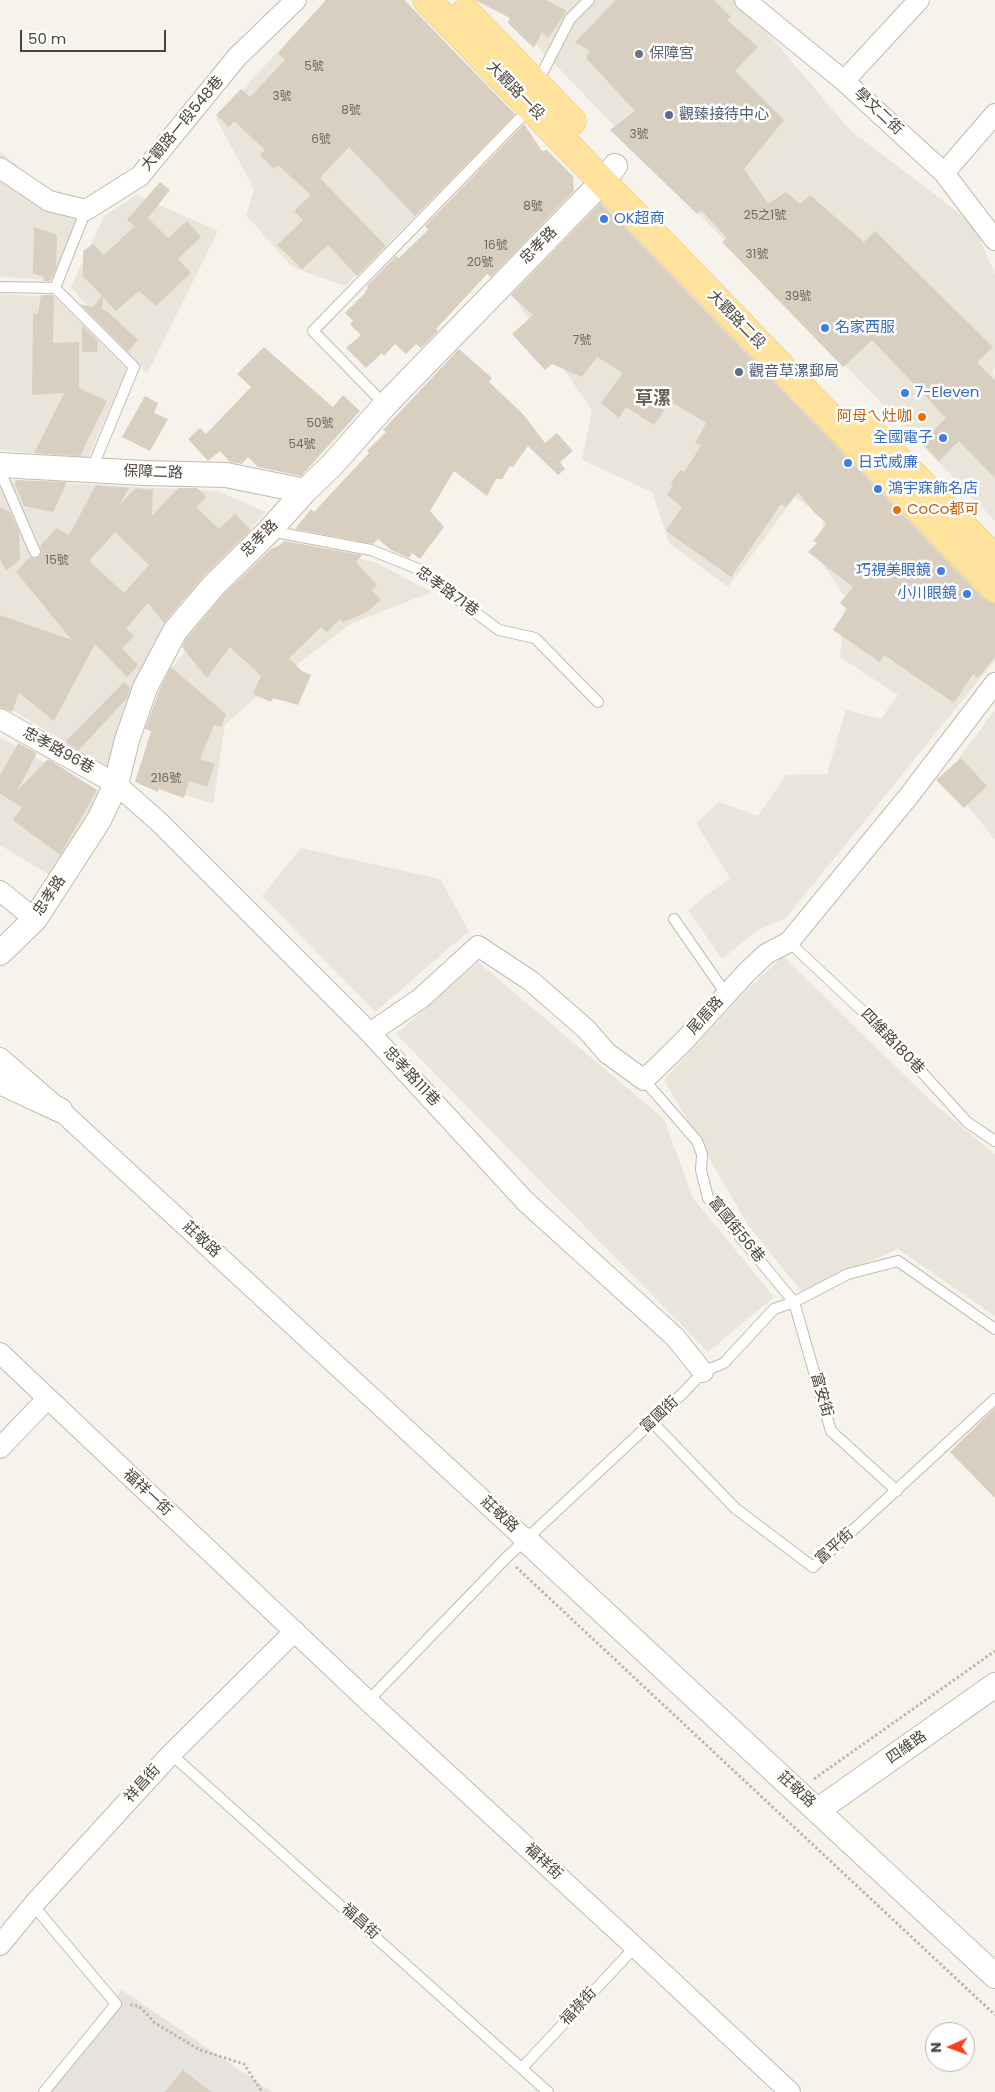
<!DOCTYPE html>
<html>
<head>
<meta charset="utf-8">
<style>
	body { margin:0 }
	#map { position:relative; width:995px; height:2092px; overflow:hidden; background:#f6f3ec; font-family:Poppins,sans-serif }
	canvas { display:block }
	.north { position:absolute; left:925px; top:2022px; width:50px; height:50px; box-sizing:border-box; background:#fff; border:1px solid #b7b4b0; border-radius:50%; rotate:268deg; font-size:14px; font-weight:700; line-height:20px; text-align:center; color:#4b4439 }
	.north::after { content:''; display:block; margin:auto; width:18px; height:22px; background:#fc3f1d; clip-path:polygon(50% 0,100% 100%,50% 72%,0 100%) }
	.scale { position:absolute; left:20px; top:30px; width:146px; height:22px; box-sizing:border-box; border:2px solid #4b4439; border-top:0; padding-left:6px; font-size:15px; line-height:18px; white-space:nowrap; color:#4b4439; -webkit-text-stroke:4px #fff; paint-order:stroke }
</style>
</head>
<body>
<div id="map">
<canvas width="995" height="2092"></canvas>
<div class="north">N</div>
<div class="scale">50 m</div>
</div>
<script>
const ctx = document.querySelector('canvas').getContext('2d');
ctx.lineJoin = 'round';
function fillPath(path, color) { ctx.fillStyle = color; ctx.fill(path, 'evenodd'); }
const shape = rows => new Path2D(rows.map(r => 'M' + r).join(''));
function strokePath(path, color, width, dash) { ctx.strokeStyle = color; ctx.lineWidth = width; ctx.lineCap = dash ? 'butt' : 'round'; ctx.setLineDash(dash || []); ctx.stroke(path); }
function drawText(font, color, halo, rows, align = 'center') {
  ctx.font = font + ' Poppins,"Noto Sans TC",sans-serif'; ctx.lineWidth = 5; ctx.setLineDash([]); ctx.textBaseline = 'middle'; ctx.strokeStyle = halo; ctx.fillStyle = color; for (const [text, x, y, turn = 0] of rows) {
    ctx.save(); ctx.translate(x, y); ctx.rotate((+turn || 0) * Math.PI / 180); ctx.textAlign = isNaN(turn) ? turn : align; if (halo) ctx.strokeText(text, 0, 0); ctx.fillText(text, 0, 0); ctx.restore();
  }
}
const residential = shape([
	[326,0,405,0,516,116,345,286,292,267,246,215,254,189,216,118],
	[493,0,740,0,848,128,974,225,995,274,995,368,992,372,995,376,995,521],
	[0,152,78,213,53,280,0,277],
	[137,195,218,231,147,374,71,287,104,216],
	[605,196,995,605,995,660,786,918,758,930,722,959,688,910,730,878,696,823,719,802,758,816,786,775,827,774,846,710,881,719,898,695,840,657,846,598,814,552,825,518,795,497,728,587,669,543,652,492,582,460,592,410,512,295],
	[0,294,55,297,127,370,88,458,0,450],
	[0,480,217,491,266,512,169,615,108,767,0,703],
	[283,544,375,562,432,592,352,623,267,687,225,725,213,804,138,780,169,671,260,559],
	[995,710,995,840,945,777],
	[0,737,101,795,56,879,0,845],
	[301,848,440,879,469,931,375,1012,262,896],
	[783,956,935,1105,995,1154,995,1316,898,1249,801,1291,748,1225,664,1080,741,996],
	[478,962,664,1119,693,1198,774,1297,708,1352,396,1034]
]);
const industrial = shape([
	[122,1990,272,2092,39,2092]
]);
const building = shape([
	[326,0,404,0,515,114,415,216,349,147,320,178,386,246,357,276,328,245,302,269,277,245,303,220,294,211,311,195,278,165,274,169,260,155,265,150,234,121,229,127,216,115,241,89,250,97,285,60,278,53],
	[475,0,546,0,567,11,548,38,542,32,534,48,508,23,510,18],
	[616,0,714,0,731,17,727,20,758,47,735,71,784,120,744,169,768,204,786,192,800,204,810,195,864,242,875,231,993,347,977,362,995,381,995,478,959,441,939,461,921,442,946,418,872,340,843,367,722,242,727,238,701,210,697,214,610,130,635,111,586,58,590,51,575,42],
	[524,124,542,151,547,150,573,176,574,191,491,277,487,274,436,329,438,331,421,348,416,344,406,354,395,344,384,356,382,353,366,368,346,348,361,335,350,324,353,321,345,313,366,292,365,291,368,288,367,286,396,256,399,258,428,230,425,226],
	[160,182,170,190,148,218,168,238,187,221,201,237,178,259,191,273,156,306,139,291,116,311,103,297,102,309,107,311,138,340,128,352,80,304,93,307,102,296,83,276,83,251,93,244,104,255,135,226,127,220],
	[601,203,984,599,995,603,995,657,978,678,973,674,954,703,884,655,880,662,833,630,847,609,840,603,853,587,808,552,817,543,813,541,827,524,813,511,798,492,786,507,781,504,731,577,666,531,682,507,667,495,673,485,670,484,681,470,684,472,701,446,695,443,706,423,670,401,654,425,626,407,619,418,601,403,623,373,597,357,582,377,552,364,545,370,512,334,533,315,511,295],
	[34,227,57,235,56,268,50,281,43,281,44,277,33,273],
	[41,295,52,295,54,297,53,343,79,342,79,388,107,401,80,456,34,453,64,393,32,395,33,314,38,314],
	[82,325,98,341,97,352,82,352],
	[264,347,333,407,343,395,360,411,301,476,258,467,248,457,242,464,230,462,220,451,208,461,188,439,200,428,206,434,251,387,237,374],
	[459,349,492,378,489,382,523,414,545,443,557,433,573,451,560,462,565,469,558,475,528,446,513,467,510,466,502,479,496,479,487,496,454,471,430,511,444,527,420,559,412,553,409,558,391,550,378,539,373,544,295,529,311,509,314,512,369,453,367,451,386,432,383,430],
	[145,396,158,403,154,413,168,419,150,451,122,437],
	[16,480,67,482,53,512,24,506,15,484],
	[96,485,129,488,119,505,136,488,153,490,152,516,178,488,197,488,207,497,196,507,219,529,235,514,251,530,204,575,164,623,148,603,126,629,134,636,122,648,138,665,127,677,95,644,54,721,19,693,12,712,0,707,0,615,72,640,16,572,30,557,35,559,40,556,42,552,40,546,57,528,69,535],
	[115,532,149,565,124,593,89,561],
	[0,507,10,512,19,532,20,559,6,571,0,559],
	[284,541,362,555,356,562,377,585,372,590,381,600,367,612,344,622,340,619,327,632,321,627,289,658,302,671,311,675,298,705,273,698,271,702,253,694,261,676,230,647,207,678,182,647,186,639,224,594,271,549,280,545],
	[171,667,226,714,221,727,214,725,200,759,215,764,207,787,189,781,184,798,159,789,158,792,135,782,151,731,145,729,159,691],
	[124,682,130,688,127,698,79,750,65,742],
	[18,743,37,753,17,791,48,759,97,790,60,855,13,820,22,807,0,794,0,775],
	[961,758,987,786,964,808,936,780],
	[995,1408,995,1498,950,1452],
	[183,2070,211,2092,165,2092]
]);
const path = shape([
	[516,1567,995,2015],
	[814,1779,995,1651],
	[130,2005,139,2006,155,2023,200,2050,244,2064,262,2092]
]);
const service = shape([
	[537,83,570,19,589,0],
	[0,287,55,288],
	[55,288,134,367,91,471],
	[55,288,86,210],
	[385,405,313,331,530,108],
	[0,471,35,552],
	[270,531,371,550,421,570,461,602,499,630,535,638,598,702],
	[674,919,726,994],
	[789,942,889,1036,967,1122,995,1141],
	[644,1080,697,1141,702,1154,701,1170,708,1198,794,1302,831,1431,897,1491],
	[652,1422,735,1508,813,1567,995,1399],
	[368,1701,506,1558,684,1392,703,1372,724,1363,774,1309,794,1302,848,1274,898,1261,995,1329],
	[171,1754,548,2092],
	[33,1905,116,2004,44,2092],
	[522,2068,635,1947]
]);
const minor = shape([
	[745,0,844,81,944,173,995,240],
	[844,81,919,0],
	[0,168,49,201,86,210,140,176,237,57,296,0],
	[944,173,995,114],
	[0,719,116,784,159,822,370,1033,526,1202,675,1337,703,1372],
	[0,891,35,919],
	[370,1033,421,998,478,946,531,981,586,1029,607,1053,644,1080,682,1043,747,972,766,954,789,942,908,797,995,683],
	[0,1058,60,1110,526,1540],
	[0,1353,368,1701,635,1947,790,2092],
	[0,1448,47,1399],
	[0,1945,33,1905,171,1754,295,1631]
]);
const tertiary = shape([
	[0,465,144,473,226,475,305,491],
	[0,953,35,919,99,820,116,784,127,740,145,688,175,631,214,585,269,531,305,491,333,464,385,405,603,181,615,166],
	[0,1082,60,1110],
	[526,1540,995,1976],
	[818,1810,995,1685]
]);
const primary = shape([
	[427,0,995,588],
	[466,12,572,121],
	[862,423,995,559]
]);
const markers = [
	[639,54,5,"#6b7280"],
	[669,115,5,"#5c6f8a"],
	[604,219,5,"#3f7fe0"],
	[825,328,5,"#3f7fe0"],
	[739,372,5,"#5c6f8a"],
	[905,393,5,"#3f7fe0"],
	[922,417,5,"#e8710a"],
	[943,438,5,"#3f7fe0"],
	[848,463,5,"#3f7fe0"],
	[878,489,5,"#3f7fe0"],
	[897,510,5,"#e8710a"],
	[941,571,5,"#3f7fe0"],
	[967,594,5,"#3f7fe0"]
];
const numberNames = [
	["5號",314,67],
	["3號",282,97],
	["8號",351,111],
	["3號",639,135],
	["6號",321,140],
	["8號",533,207],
	["25之1號",765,216],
	["16號",496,246],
	["31號",757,255],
	["20號",480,263],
	["39號",798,297],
	["7號",582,341],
	["50號",320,424],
	["54號",302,445],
	["15號",57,561],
	["216號",166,779]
];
const worshipNames = [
	["保障宮",649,54]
];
const streetNames = [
	["大觀路一段",515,91,46],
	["學文二街",878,112,43],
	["大觀路一段548巷",183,124,-50],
	["忠孝路",539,246,-45],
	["大觀路二段",736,320,46],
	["保障二路",153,473,2],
	["忠孝路",260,539,-45],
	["忠孝路71巷",447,592,36],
	["忠孝路96巷",58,751,29],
	["忠孝路",50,896,-56],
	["尾厝路",706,1016,-48],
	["四維路180巷",892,1042,46],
	["忠孝路111巷",411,1077,47],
	["富國街56巷",736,1230,51],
	["莊敬路",201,1240,43],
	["富安街",821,1395,74],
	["富國街",660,1415,-43],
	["福祥一街",147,1493,43],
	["莊敬路",499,1515,43],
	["富平街",835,1547,-42],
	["四維路",907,1748,-35],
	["祥昌街",143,1784,-48],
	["莊敬路",796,1790,43],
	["福祥街",543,1862,43],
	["福昌街",360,1922,42],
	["福祿街",579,2007,-47]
];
const serviceNames = [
	["觀臻接待中心",679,115],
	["觀音草漯郵局",749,372]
];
const shopNames = [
	["OK超商",614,219],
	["名家西服",835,328],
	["7-Eleven",915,393],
	["全國電子",933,438,"right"],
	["日式威廉",858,463],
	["鴻宇寐飾名店",888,489],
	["巧視美眼鏡",931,571,"right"],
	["小川眼鏡",957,594,"right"]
];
const foodNames = [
	["阿母ㄟ灶咖",912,417],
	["CoCo都可",907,510,"left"]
];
const quarterNames = [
	["草漯",653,399]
];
fillPath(residential, '#eae5da');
fillPath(industrial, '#e6e2dd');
fillPath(building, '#d8cfc1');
strokePath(service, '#c2bbae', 12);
strokePath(minor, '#c2bbae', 22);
strokePath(tertiary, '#c2bbae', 26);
strokePath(primary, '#e6c16a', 29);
strokePath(path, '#c4b79f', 3, [2.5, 2.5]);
strokePath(service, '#fff', 10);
strokePath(minor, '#fff', 20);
strokePath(tertiary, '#fff', 24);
strokePath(primary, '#ffe39c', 28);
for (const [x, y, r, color] of markers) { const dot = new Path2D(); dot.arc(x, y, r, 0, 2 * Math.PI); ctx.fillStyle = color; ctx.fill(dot); strokePath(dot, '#fff', 2); }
drawText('12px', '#6e675b', null, numberNames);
drawText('15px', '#5b616d', '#fff', worshipNames, 'left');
drawText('15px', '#4b4439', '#fff', streetNames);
drawText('15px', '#4e5e75', '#fff', serviceNames, 'left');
drawText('15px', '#366cbe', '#fff', shopNames, 'left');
drawText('15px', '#c56008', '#fff', foodNames, 'right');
drawText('bold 18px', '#6e6250', '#fff', quarterNames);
</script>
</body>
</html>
